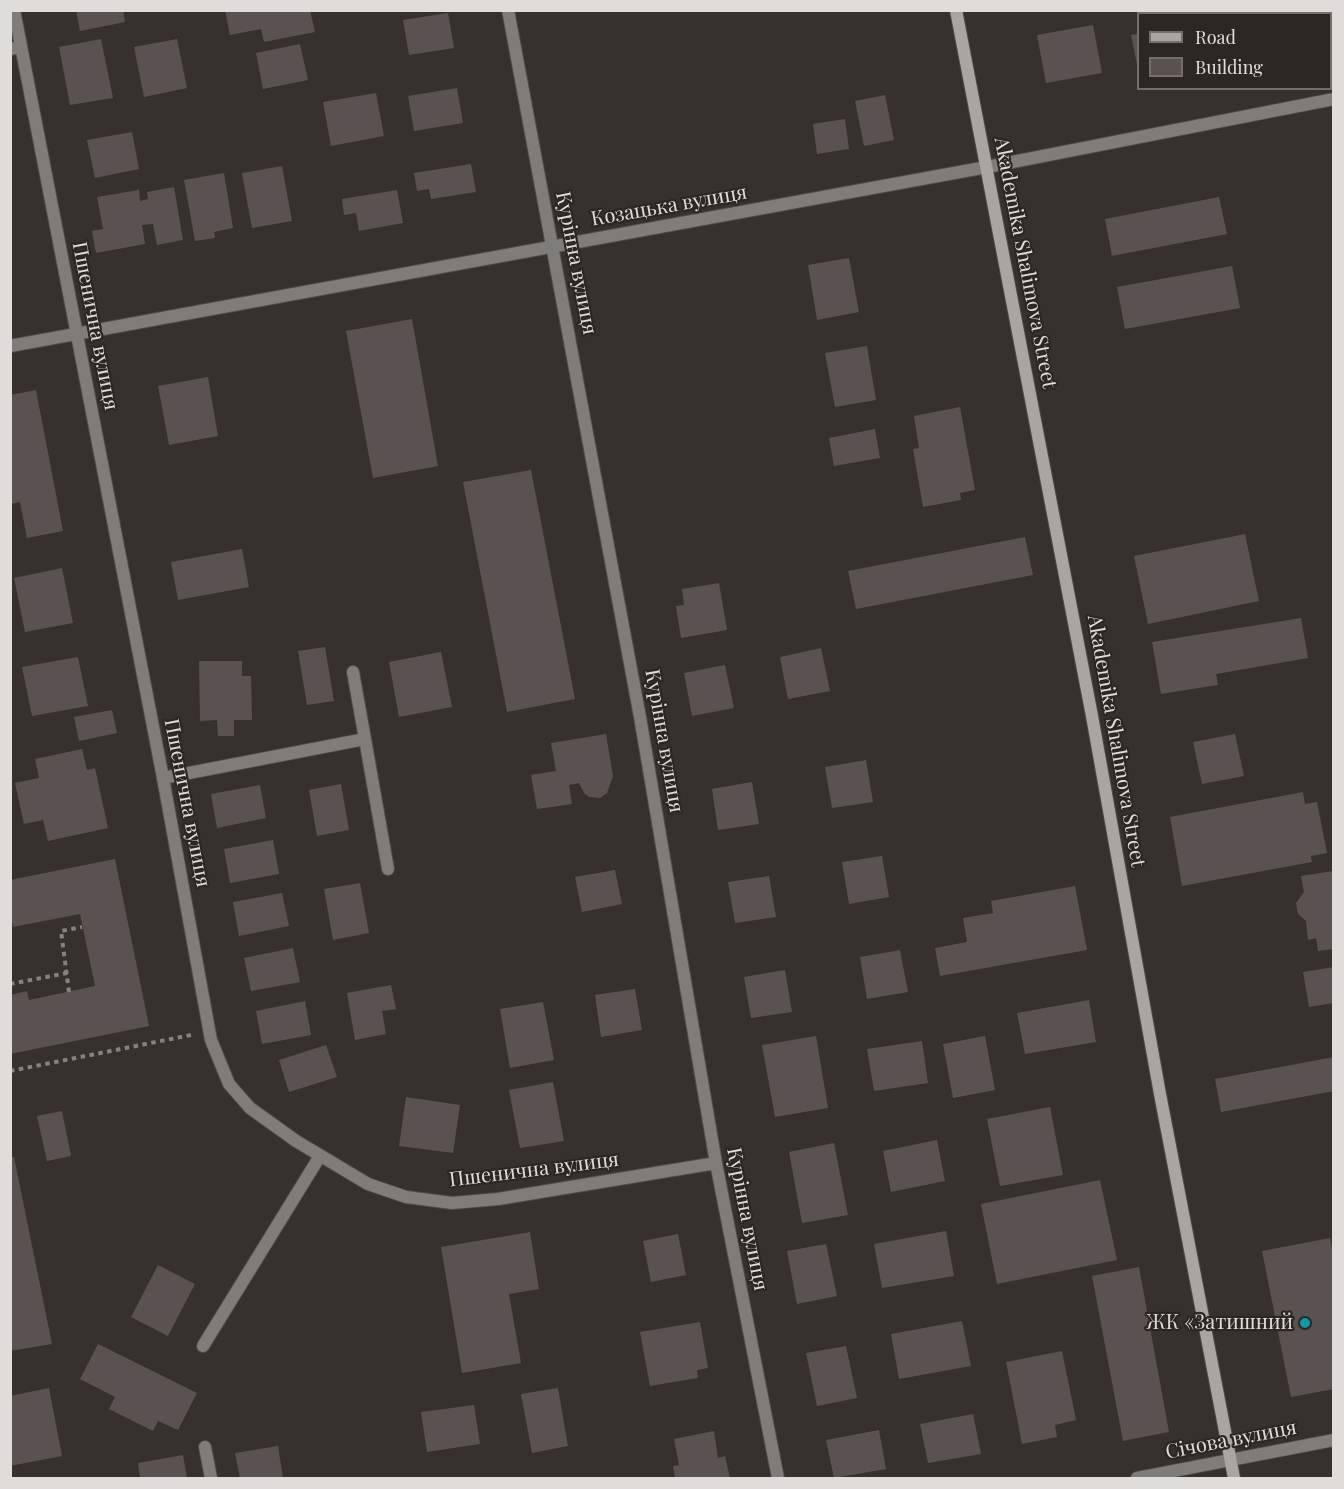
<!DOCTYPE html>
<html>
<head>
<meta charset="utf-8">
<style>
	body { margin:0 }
	#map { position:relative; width:1344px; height:1489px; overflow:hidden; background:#37312d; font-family:"Playfair Display",serif }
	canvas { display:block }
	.frame { position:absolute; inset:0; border:12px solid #e0dcd9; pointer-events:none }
	.legend { position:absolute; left:1137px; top:12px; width:195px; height:78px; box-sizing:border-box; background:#2c2723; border:2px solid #746f6c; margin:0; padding:8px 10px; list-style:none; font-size:18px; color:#e0dcd9 }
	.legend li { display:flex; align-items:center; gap:12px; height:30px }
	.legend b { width:30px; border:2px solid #746f6c }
</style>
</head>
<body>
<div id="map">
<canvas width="1344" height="1489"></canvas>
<div class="frame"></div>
<ul class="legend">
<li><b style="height:8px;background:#aaa5a1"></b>Road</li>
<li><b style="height:16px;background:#5a5250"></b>Building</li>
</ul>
</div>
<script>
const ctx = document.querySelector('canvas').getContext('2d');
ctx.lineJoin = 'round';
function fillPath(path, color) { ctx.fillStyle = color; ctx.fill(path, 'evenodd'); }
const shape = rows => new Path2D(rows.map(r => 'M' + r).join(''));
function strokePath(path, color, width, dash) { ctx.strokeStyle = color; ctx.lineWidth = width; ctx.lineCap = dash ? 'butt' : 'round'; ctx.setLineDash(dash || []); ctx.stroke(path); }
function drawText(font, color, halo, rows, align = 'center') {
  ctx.font = font + ' "Playfair Display",serif'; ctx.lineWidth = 4.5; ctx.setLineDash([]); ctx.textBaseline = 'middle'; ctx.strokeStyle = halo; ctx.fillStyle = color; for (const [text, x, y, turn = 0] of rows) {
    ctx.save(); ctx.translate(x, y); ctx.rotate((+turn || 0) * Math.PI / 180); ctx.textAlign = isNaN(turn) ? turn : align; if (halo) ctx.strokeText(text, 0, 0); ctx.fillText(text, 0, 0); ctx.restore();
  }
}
const building = shape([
	[76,10,123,10,125,22,80,31],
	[225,10,310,10,315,32,264,42,261,29,230,35],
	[1315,10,1334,10,1334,37,1330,37,1330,14,1315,14],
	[448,13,454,48,409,55,403,20],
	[1093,25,1102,73,1046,83,1037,35],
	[1138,34,1138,64,1137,64,1131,35],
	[101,39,113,98,70,105,59,47],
	[177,39,187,88,144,97,134,47],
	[300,44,308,80,263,89,256,53],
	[457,88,463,123,414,131,408,96],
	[376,93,384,136,331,146,323,102],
	[885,95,894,140,864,146,855,101],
	[845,119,849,149,817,154,813,124],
	[132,132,139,169,95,178,87,140],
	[471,164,476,192,431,199,429,189,417,191,414,173],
	[282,166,292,221,252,228,242,173],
	[224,173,233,228,214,232,215,238,195,241,184,180],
	[174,187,183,240,157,245,153,224,142,225,145,244,96,253,92,231,103,229,97,197,139,190,140,201,148,199,147,192],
	[397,190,403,223,359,231,356,213,344,215,342,199],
	[1219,197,1227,234,1112,256,1105,219],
	[849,258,859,312,817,320,808,265],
	[1232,266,1240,308,1125,329,1117,287],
	[412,319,438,466,373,478,346,331],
	[867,346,876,400,835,407,825,353],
	[208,377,218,436,169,445,158,386],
	[36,390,63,531,27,538,20,502,10,504,10,395],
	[960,407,975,490,960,493,961,500,923,507,913,449,919,448,914,416],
	[875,429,880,458,834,466,829,438],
	[531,470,575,699,507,712,463,482],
	[1245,534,1259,601,1148,624,1134,556],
	[1025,537,1033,575,856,609,848,571],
	[242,549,249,587,178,600,171,562],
	[62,568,73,623,25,632,14,578],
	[719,583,727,630,681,638,676,606,684,605,682,589],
	[1301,618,1308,658,1216,674,1218,685,1161,694,1152,642],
	[325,647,334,701,307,705,298,651],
	[821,648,830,691,788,699,780,657],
	[441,652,452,707,399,717,389,662],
	[78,657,88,706,32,716,22,667],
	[199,661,242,661,242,676,251,676,252,720,234,720,234,736,218,736,217,720,200,721],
	[725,665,734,708,692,716,684,673],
	[112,710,117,733,79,741,74,717],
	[606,734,613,776,607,793,600,798,589,797,584,793,579,783,569,785,572,804,537,809,531,775,556,771,551,743],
	[1235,734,1244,776,1202,784,1193,742],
	[82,749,87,770,95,768,108,828,48,841,43,820,24,824,15,783,39,778,35,759],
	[866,760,873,802,832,808,825,767],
	[752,782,759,824,718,830,712,789],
	[341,784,349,830,317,836,309,790],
	[260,785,266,818,217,828,211,794],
	[1303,792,1305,804,1317,802,1327,853,1311,856,1312,862,1182,886,1170,817],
	[273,840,279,874,230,883,224,849],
	[882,856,889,897,849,904,842,862],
	[115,859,149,1026,10,1054,10,995,27,991,29,1000,95,986,80,914,13,927,10,914,10,880],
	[615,870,622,904,582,912,575,877],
	[1334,871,1334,949,1318,951,1316,938,1308,940,1306,921,1298,914,1296,903,1304,892,1301,876],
	[769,876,776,917,735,923,728,882],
	[360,883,369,933,333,940,324,889],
	[1075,886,1087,950,940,976,935,948,967,942,963,918,993,913,991,901],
	[282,893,289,926,239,936,233,902],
	[293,948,300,982,251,991,244,958],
	[900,950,908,992,867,999,860,957],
	[1334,967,1334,1003,1309,1007,1303,972],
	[785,970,792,1012,751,1018,744,977],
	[391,985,396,1009,382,1011,386,1034,355,1040,347,993],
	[635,989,642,1030,601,1037,595,995],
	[1089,1000,1096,1042,1025,1054,1017,1013],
	[305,1001,311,1035,262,1044,256,1011],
	[543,1002,554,1060,510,1068,500,1009],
	[816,1036,828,1108,775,1117,762,1045],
	[985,1036,995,1090,953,1098,943,1044],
	[922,1041,928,1083,874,1091,867,1049],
	[326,1045,337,1077,289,1092,279,1060],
	[1334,1057,1334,1091,1221,1112,1215,1079],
	[553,1082,564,1141,520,1148,509,1090],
	[406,1097,460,1105,453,1153,399,1146],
	[1050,1107,1063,1175,1000,1186,987,1119],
	[62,1111,71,1156,47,1161,37,1116],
	[937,1140,945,1181,891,1192,883,1151],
	[834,1143,848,1215,802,1223,789,1152],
	[10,1157,14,1157,52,1344,10,1351],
	[1100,1180,1117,1260,997,1284,981,1204],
	[946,1231,954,1276,882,1288,874,1244],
	[530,1232,539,1289,509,1294,521,1363,462,1373,441,1247],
	[678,1234,686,1275,651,1282,643,1241],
	[1330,1238,1334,1257,1334,1389,1291,1397,1262,1251],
	[826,1244,837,1296,797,1304,787,1251],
	[158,1265,195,1284,168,1336,131,1317],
	[1139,1267,1169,1432,1123,1441,1092,1276],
	[962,1321,971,1366,899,1379,891,1334],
	[700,1322,708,1368,697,1370,698,1378,650,1386,640,1332],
	[98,1344,197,1393,178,1430,158,1421,153,1431,109,1409,115,1397,80,1379],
	[846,1346,857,1398,817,1406,806,1353],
	[1062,1351,1076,1420,1055,1425,1057,1437,1022,1444,1006,1362],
	[49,1388,62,1456,10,1466,10,1396],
	[558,1388,568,1446,532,1453,521,1394],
	[474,1405,480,1444,427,1452,421,1412],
	[973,1414,981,1454,928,1463,920,1424],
	[879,1430,886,1469,834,1478,826,1440],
	[714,1431,718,1458,725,1456,730,1478,675,1478,673,1466,679,1465,674,1439],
	[278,1446,283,1478,240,1478,235,1453],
	[183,1455,187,1478,140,1478,138,1463]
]);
const path = shape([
	[10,984,67,973],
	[69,992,61,931,82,927],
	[10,1071,191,1035]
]);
const lane = shape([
	[10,49,21,47],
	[365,739,388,869],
	[163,778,365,739,353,672],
	[203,1346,320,1156],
	[205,1447,211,1478]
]);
const street = shape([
	[14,10,163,778,211,1040,229,1084,250,1108,296,1141,368,1184,406,1197,452,1203,498,1199,716,1163],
	[508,10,640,717,716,1163,778,1478],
	[10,346,987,167,1334,99],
	[1137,1478,1334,1440]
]);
const secondary = shape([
	[956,10,1092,716,1160,1094,1234,1478]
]);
const markers = [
	[1305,1323,6,"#0f9aa8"]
];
const streetNames = [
	["Козацька вулиця",669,206,-10],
	["Курінна вулиця",576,263,79],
	["Akademika Shalimova Street",1025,263,79],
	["Пшенична вулиця",95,326,79],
	["Курінна вулиця",664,741,80],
	["Akademika Shalimova Street",1116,741,80],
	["Пшенична вулиця",187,803,79],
	["Пшенична вулиця",534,1170,-7],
	["Курінна вулиця",747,1219,79],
	["Січова вулиця",1231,1440,-11]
];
const poiNames = [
	["ЖК «Затишний",1293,1323]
];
fillPath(building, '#5a5250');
strokePath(lane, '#524c49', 14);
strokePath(street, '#524c49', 14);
strokePath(secondary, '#524c49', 14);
strokePath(path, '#87827e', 4, [4.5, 4.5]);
strokePath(lane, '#7f7c79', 12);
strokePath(street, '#7f7c79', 12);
strokePath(secondary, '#aaa5a1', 12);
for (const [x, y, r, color] of markers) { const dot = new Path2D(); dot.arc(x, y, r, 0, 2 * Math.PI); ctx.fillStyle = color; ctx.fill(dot); strokePath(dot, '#2c2723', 2); }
drawText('20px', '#e0dcd9', '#2c2723', streetNames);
drawText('20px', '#e0dcd9', '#2c2723', poiNames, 'right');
</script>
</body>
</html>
